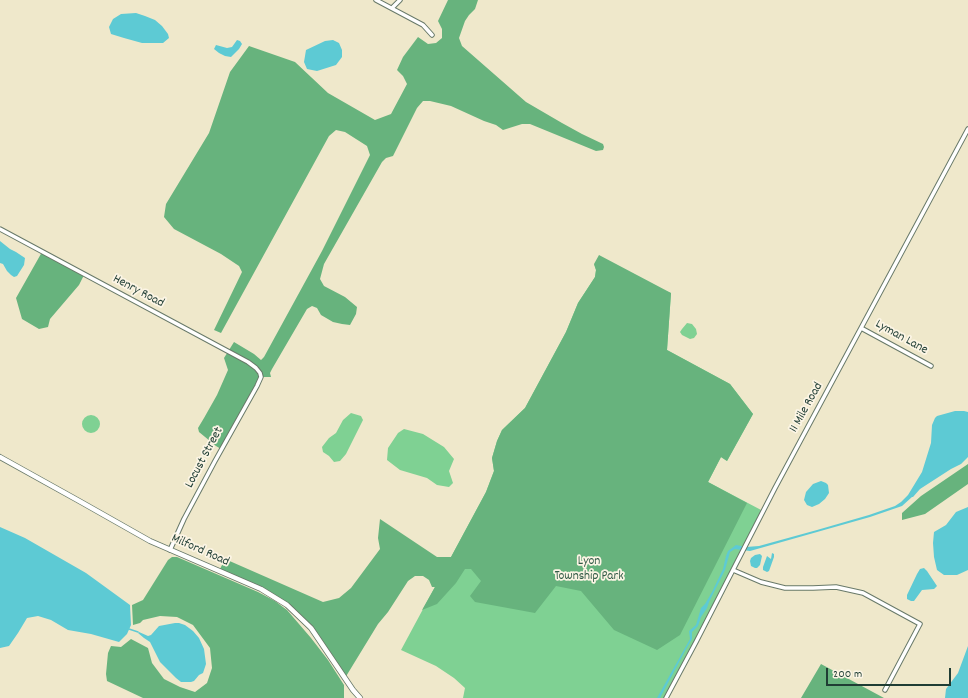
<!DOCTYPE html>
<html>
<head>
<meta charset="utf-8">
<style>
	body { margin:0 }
	#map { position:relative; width:968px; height:698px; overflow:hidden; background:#efe8cb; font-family:Dekko,sans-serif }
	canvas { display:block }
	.scale { position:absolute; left:826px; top:668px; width:125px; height:18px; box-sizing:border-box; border:2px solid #1f3d34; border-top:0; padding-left:5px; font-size:12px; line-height:14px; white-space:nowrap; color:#1f3d34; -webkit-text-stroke:3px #fcf5e5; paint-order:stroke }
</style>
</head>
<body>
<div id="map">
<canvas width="968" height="698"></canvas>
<div class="scale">200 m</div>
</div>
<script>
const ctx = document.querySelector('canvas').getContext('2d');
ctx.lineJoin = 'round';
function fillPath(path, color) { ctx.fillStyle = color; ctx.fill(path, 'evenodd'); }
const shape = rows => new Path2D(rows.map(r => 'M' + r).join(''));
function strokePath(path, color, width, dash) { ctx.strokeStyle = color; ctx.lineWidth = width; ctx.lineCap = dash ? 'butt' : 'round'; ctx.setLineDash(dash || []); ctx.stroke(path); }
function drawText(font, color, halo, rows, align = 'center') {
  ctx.font = font + ' Dekko,sans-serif'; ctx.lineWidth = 3.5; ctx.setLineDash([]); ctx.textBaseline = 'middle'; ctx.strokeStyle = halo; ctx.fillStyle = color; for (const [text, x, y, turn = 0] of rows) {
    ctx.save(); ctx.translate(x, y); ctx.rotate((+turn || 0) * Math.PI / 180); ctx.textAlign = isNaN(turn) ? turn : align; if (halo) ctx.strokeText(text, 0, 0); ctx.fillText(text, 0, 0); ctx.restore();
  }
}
const green = shape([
	[594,264,671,293,667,350,730,384,753,414,727,461,721,457,708,482,763,511,666,698,463,698,465,688,454,678,436,666,401,650,486,492,494,471,492,458,497,441,502,430,525,408,566,332,578,303,595,277,596,270],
	[687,323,692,324,696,329,697,334,694,338,690,339,682,335,680,332,682,329],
	[351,413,361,416,363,420,346,454,340,461,334,462,329,456,323,452,322,447,329,438,336,433,343,420],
	'82 424a9 9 0 1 1 18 0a9 9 0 1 1-18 0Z',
	[404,429,423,434,444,447,454,459,449,471,453,483,449,487,437,485,427,478,400,470,387,460,388,448,398,433]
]);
const forest = shape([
	[448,0,478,0,475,9,469,15,465,21,459,38,462,46,526,102,562,123,582,134,603,144,604,147,603,150,596,151,530,124,522,124,503,130,496,125,484,121,451,106,430,101,423,101,417,108,393,156,386,158,382,162,324,264,320,279,324,286,345,297,357,307,356,314,350,325,342,324,333,322,321,315,317,308,312,306,307,309,272,369,270,373,271,377,261,377,221,449,216,446,199,432,198,428,204,418,217,395,228,370,224,358,234,342,254,354,261,360,264,357,322,251,370,155,367,146,345,132,336,130,329,136,221,333,214,330,242,272,239,266,221,254,174,229,164,217,166,204,209,133,230,72,249,46,295,62,328,93,375,120,391,114,407,84,403,76,397,70,403,57,418,37,428,44,436,43,442,38,442,29,438,21],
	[42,252,84,275,79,285,50,319,48,327,39,329,22,319,16,298],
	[599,255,671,293,667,350,730,384,753,414,727,461,721,457,708,482,747,503,680,635,657,650,614,630,581,591,556,586,535,613,475,602,470,596,481,581,471,569,465,569,456,583,437,604,422,610,435,587,432,587,429,580,423,576,415,576,408,581,388,612,378,624,345,678,311,628,287,605,261,589,219,571,225,559,323,602,339,598,351,588,380,549,378,538,380,519,437,557,451,557,486,492,494,471,492,458,497,441,502,430,525,408,566,332,578,303,595,277,596,270,594,264],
	[968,464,968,484,925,514,902,520,902,513,921,496],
	[172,557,177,557,258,592,275,601,287,610,311,638,328,660,344,685,344,698,143,698,107,681,106,674,108,653,111,646,121,647,131,639,148,648,152,663,164,679,180,687,195,692,207,683,212,668,210,648,193,625,177,617,160,616,143,620,140,623,133,625,132,605,143,600,168,560],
	[821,664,884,698,801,698]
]);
const water = shape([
	[136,13,145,16,155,20,162,26,168,34,169,38,163,43,142,43,124,38,111,34,109,27,113,19,121,14],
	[237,40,240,41,242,44,239,49,231,57,225,56,219,53,214,49,216,45,227,48,232,47],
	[333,40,339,43,342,50,342,57,336,65,317,71,307,69,304,62,306,50,325,41],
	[0,241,10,249,16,252,25,258,24,265,17,276,14,277,11,275,7,271,3,264,0,263],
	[955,411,964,411,968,412,968,457,961,464,951,469,920,489,913,497,912,497,902,506,870,517,750,551,735,549,730,552,725,570,709,602,707,608,701,617,698,626,692,632,692,639,686,649,660,698,657,698,690,639,689,631,696,625,701,608,705,604,712,592,723,569,726,556,728,551,736,545,746,547,759,546,817,530,869,515,895,506,901,502,908,495,922,472,931,443,932,425,935,418,937,416],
	[821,481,826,483,828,485,829,493,825,499,819,504,812,507,807,505,804,500,806,492,813,484],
	[968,507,968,570,957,575,944,575,937,570,934,557,933,543,934,532,946,525,956,512],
	[0,527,25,538,86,573,130,605,131,625,127,634,119,642,91,634,68,630,51,620,38,616,27,618,18,633,9,646,0,648],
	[772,553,774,554,774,557,769,571,767,572,763,570,763,567,767,556,771,559],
	[760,554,762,556,760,565,757,568,755,568,751,566,750,561,751,558,755,555],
	[924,568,927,571,937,586,934,589,922,590,914,601,911,601,907,599,907,595,917,574,920,569],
	[175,623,179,623,185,625,193,631,199,638,204,649,206,664,203,673,199,675,194,681,191,682,181,682,176,678,160,662,150,642,144,638,138,633,139,632,148,636,151,635,159,626],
	[968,646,968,698,945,698,946,689,958,673]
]);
const stream = shape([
	[129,629,138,632]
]);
const minor = shape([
	[376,0,423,25,432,35],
	[392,8,400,0],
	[0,229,248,362,256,368,260,373,261,377,257,386,215,461,184,519,170,550],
	[861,328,931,366],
	[733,570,761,582,785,588,813,588,836,587,863,593,920,624,885,690],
	[666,698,696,642,775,488,968,129]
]);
const tertiary = shape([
	[0,457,81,502,150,541,261,589,287,605,311,628,353,690,360,698]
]);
const streetNames = [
	["Henry Road",138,292,28],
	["Lyman Lane",901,338,29],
	["11 Mile Road",807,408,-61],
	["Locust Street",205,458,-62],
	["Milford Road",200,551,24]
];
const parkNames = [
	["Lyon",589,562],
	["Township Park",589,577]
];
fillPath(green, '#7fd193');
fillPath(forest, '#67b37d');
fillPath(water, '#5dcad4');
strokePath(stream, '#5dcad4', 1.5);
strokePath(minor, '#687969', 5.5);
strokePath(tertiary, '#687969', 6);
strokePath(minor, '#fff', 3.5);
strokePath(tertiary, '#fff', 4.5);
drawText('13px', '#1f3d34', '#fcf5e5', streetNames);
drawText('13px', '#325b47', '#fcf5e5', parkNames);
</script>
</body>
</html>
